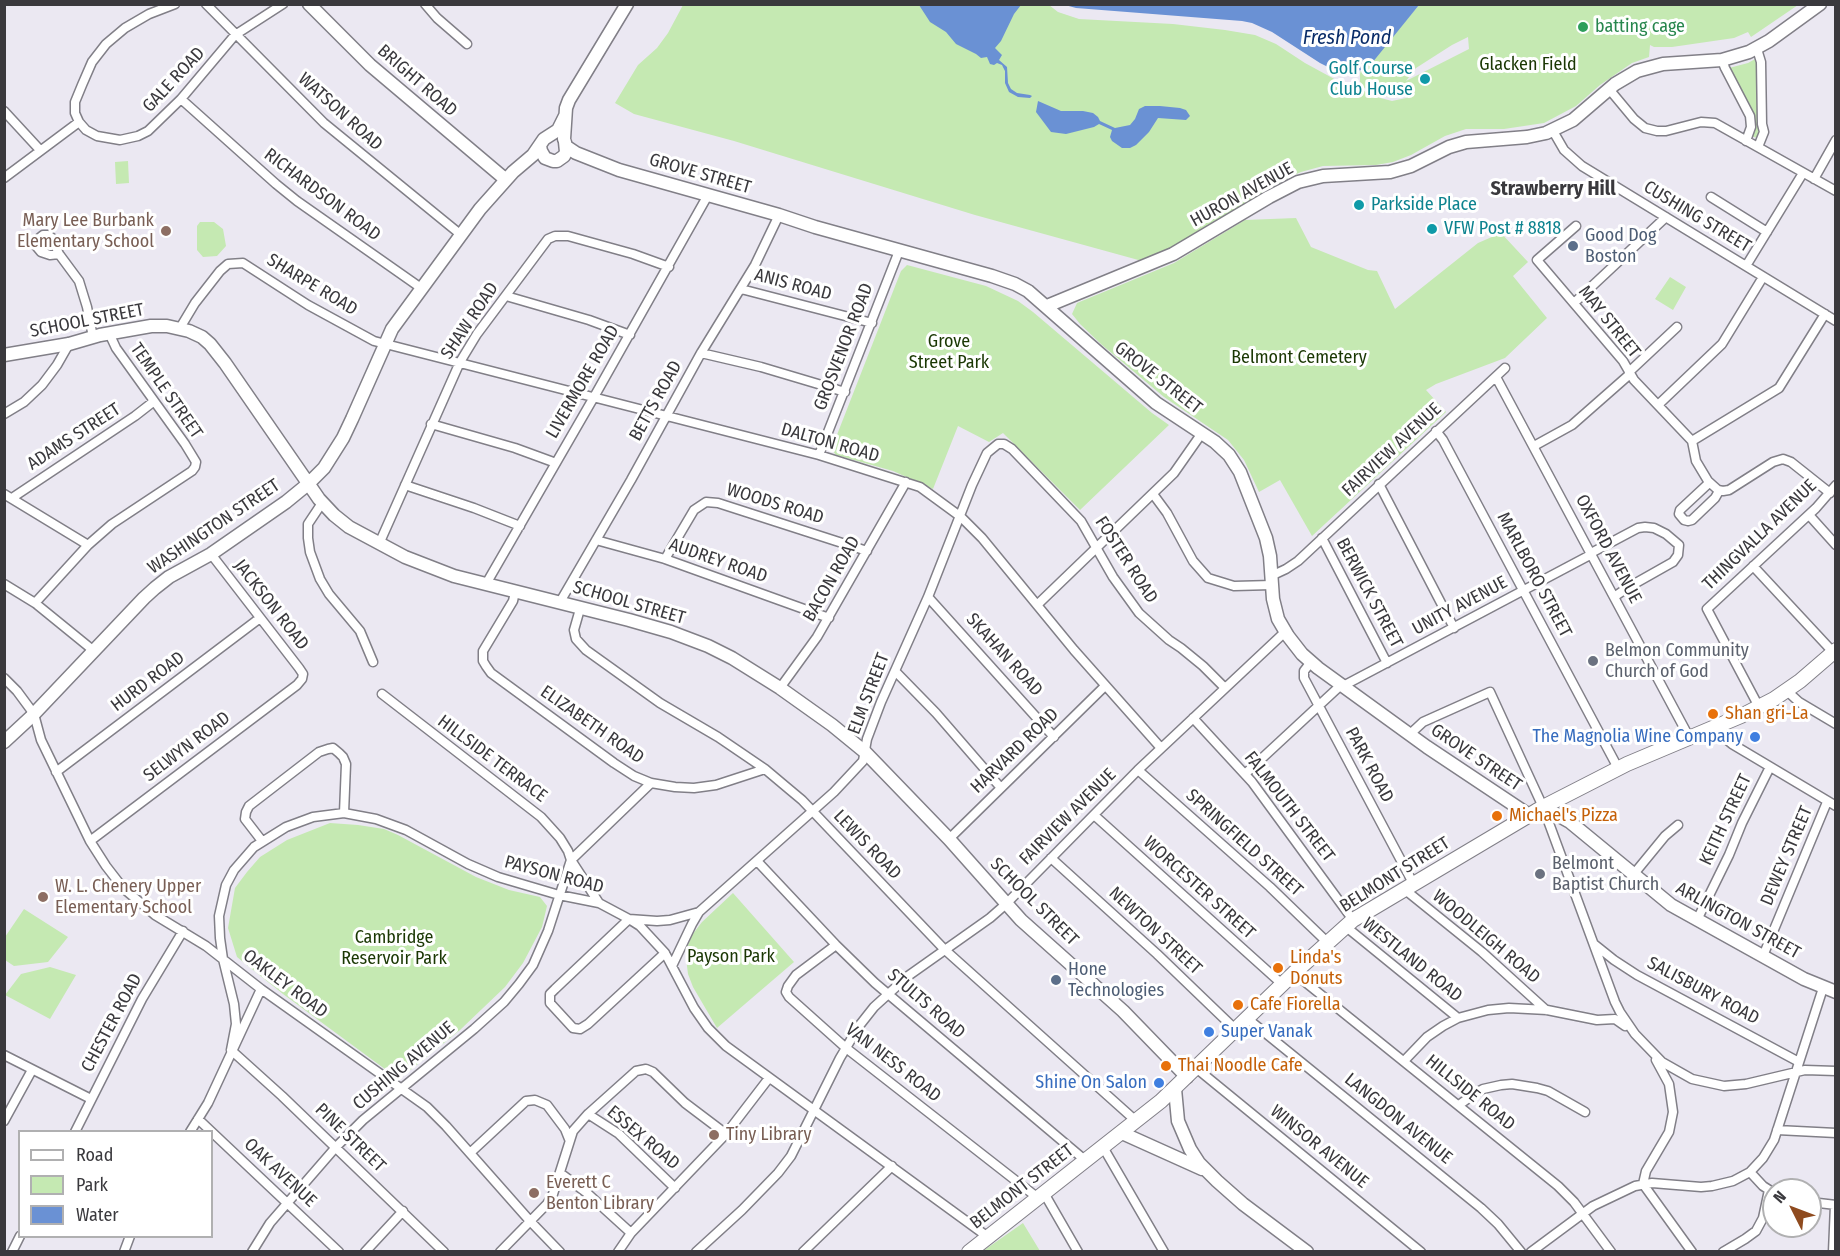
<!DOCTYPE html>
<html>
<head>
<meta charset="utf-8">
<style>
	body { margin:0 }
	#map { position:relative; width:1840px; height:1256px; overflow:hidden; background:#ebe8f2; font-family:"Fira Sans Condensed",sans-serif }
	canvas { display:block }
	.frame { position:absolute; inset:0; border:6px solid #3a393d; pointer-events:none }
	.legend { position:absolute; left:18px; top:1130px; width:195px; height:108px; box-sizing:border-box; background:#fff; border:2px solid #b0b0b1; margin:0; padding:8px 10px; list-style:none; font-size:18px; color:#3a393d }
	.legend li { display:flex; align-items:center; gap:12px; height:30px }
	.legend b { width:30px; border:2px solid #b0b0b1 }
	.north { position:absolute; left:1762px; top:1178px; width:60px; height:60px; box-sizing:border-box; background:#fff; border:2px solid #b0b0b1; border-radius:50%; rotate:312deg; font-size:16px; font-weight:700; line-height:24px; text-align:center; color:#3a393d }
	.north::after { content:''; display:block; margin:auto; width:21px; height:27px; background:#8f4b1f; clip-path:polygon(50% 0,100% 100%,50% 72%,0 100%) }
</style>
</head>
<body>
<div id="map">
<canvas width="1840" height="1256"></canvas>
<div class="frame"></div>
<ul class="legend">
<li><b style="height:8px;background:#fff"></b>Road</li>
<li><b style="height:16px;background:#c5e9b2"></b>Park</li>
<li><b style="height:16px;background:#6a91d4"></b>Water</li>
</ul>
<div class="north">N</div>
</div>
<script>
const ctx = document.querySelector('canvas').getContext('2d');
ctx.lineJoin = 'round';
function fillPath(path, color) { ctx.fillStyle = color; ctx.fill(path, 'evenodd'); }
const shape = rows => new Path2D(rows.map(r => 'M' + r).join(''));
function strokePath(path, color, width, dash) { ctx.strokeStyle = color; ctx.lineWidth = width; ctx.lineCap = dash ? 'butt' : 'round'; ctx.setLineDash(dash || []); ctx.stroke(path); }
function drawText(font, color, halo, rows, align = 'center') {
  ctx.font = font + ' "Fira Sans Condensed",sans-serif'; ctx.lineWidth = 6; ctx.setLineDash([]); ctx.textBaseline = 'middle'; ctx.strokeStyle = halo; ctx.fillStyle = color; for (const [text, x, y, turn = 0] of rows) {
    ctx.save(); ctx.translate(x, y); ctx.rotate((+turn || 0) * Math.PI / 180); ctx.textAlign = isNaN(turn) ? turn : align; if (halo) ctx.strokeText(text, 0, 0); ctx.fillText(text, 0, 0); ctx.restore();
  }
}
const green = shape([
	[683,5,1049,5,1058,12,1079,19,1173,24,1225,30,1255,35,1276,44,1305,63,1338,81,1352,84,1373,96,1392,101,1406,98,1411,94,1407,88,1406,95,1390,98,1364,88,1360,82,1360,74,1361,70,1365,68,1419,5,1798,5,1751,37,1748,32,1734,38,1672,47,1654,47,1650,45,1649,57,1632,63,1600,85,1576,106,1544,123,1504,129,1466,129,1445,136,1411,155,1393,162,1376,165,1323,166,1301,172,1288,178,1167,250,1142,261,975,215,734,141,634,114,615,103,638,65,657,48,668,33],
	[1468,37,1469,49,1406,81,1416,68,1452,45],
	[1757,58,1760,132,1757,138,1751,136,1754,115,1752,110,1729,68,1748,63],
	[128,161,129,183,116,184,115,162],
	[1296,218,1311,247,1368,270,1377,271,1395,309,1478,243,1501,233,1528,262,1513,276,1547,318,1505,358,1436,384,1426,390,1446,412,1312,536,1280,480,1259,492,1244,460,1228,440,1164,397,1102,345,1080,324,1072,314,1077,303,1174,263,1245,220],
	[200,222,214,222,223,229,226,246,217,256,203,257,197,250,197,226],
	[907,265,986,286,1018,301,1033,312,1152,413,1169,425,1080,510,1003,433,989,442,958,426,933,489,893,471,836,455,832,450,833,445,901,271],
	[1670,277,1686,287,1673,310,1655,299],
	[330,823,358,825,384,829,398,835,476,877,509,890,540,897,547,906,542,927,523,963,505,987,460,1030,403,1076,393,1075,283,994,237,957,228,928,235,888,247,872,260,857,287,840],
	[733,893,794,962,717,1028,693,987,688,974,686,958,687,948,692,935,702,922],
	[24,909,68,937,48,962,14,966,5,960,5,937],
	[50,967,76,975,50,1019,5,995,21,974],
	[1023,1223,1040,1251,983,1251]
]);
const water = shape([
	[919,5,1021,5,1014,14,1001,41,995,48,1002,55,999,60,1007,67,1008,83,1011,89,1017,93,1030,95,1032,96,1030,98,1018,97,1009,92,1005,83,1005,71,1002,65,997,63,994,65,990,64,987,57,981,58,976,54,956,44,946,32,930,22],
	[1065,5,1419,5,1372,63,1361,70,1345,74,1338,72,1320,63,1272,32,1252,23,1242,21,1076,8],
	[1038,101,1061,111,1083,111,1093,113,1098,117,1100,121,1115,128,1130,125,1135,119,1139,109,1145,106,1160,106,1180,108,1186,110,1190,116,1186,120,1158,118,1149,132,1136,145,1130,148,1122,148,1112,141,1110,137,1112,130,1099,124,1094,127,1066,134,1051,132,1036,112]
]);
const street = shape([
	[206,4,324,123,460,234],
	[425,4,437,18,467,44],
	[1757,49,1761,62,1762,124,1764,132,1758,147],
	[1722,60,1725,68,1750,116,1751,127,1746,141],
	[1609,89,1634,119,1645,128,1657,131,1666,131,1701,122,1715,123,1836,191],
	[181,99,276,184,297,201,421,288],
	[4,111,40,150],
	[79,122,86,130,97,136,120,140,138,136,148,131,181,99,235,35,283,4],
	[1553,131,1564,150,1582,166,1836,321],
	[4,178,79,122,75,113,75,102,82,85,92,62,106,44,125,28,149,14,175,4],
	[1814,179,1836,140],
	[1711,197,1767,232],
	[1576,226,1537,260,1623,361,1634,380,1692,441],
	[59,254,50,255,41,252,36,246,38,239,43,235,48,235,52,238,59,254,79,281,87,307,93,337],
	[1746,266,1803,173],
	[741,289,872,323],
	[506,296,589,320,630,335],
	[1574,303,1666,217],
	[180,328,195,303,220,271,228,264,243,263,308,305,374,341,819,455,920,487,961,517,982,538,1074,650,1161,748],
	[701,353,761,367,845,392],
	[1629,372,1677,327],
	[1496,377,1689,737],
	[1658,405,1722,344,1763,277],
	[4,414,24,402,42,385,57,365,69,344],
	[431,424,515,448,556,463],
	[1436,431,1443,440,1618,768],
	[1692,441,1696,461,1708,481,1718,490,1723,491,1729,490,1773,462,1783,459,1791,462,1830,493],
	[1692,441,1779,388,1825,314],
	[1534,446,1572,425,1630,374],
	[819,455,899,251],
	[1709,483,1680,510,1679,514,1684,520,1688,521,1692,520,1715,498,1719,491],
	[1379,484,1454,628],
	[405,485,474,508,520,526],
	[4,494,88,545],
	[1153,494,1167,513,1193,561,1208,578,1234,586,1272,585],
	[12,498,135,416,153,402],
	[322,503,308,524,308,538,310,552,320,579,329,594,360,631,373,662],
	[1809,515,1836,545],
	[1322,538,1387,663],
	[596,540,665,559,829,618],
	[379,544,460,362,477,334,548,239,555,236,568,236,633,254,669,267],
	[1591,553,1638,528,1645,527,1654,528,1666,534,1679,545,1678,555,1673,562,1627,588,1614,597],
	[665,559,694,510,706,502,718,503,867,551],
	[1753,566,1833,652],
	[1271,576,1286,569,1298,561,1505,368],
	[4,584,35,603,94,651],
	[486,584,594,397,708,195],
	[515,592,513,601,483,651,483,661,486,666,491,673,614,763,634,776,651,783,675,787,694,788,716,785,765,769],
	[928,597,1054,737],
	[560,602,631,480,701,353,755,265,779,215],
	[35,603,88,545,112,524,192,471,195,467,196,462,185,444,116,348,109,333],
	[1037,605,1174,473,1202,433],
	[580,609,574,630,576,639,586,650,660,703,718,737,765,769,790,790,802,800,944,949,1136,1121],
	[1311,662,1304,671,1304,678,1413,883],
	[895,671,936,713,1001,788],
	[4,678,17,691,34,714,41,740,90,841,106,866,123,888,155,915,206,946,261,989,427,1107,446,1126,530,1221,560,1252],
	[1343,686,1592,554],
	[780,688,817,637,906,482],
	[1787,691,1799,702,1836,724],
	[382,694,541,817,560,838,568,851,571,860,599,903],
	[1759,707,1707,609,1816,508,1836,485],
	[1193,718,1252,782,1353,920],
	[1719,725,1727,740,1732,744,1836,806],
	[1409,735,1423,722,1490,692,1543,807,1615,1002,1620,1012,1635,1034,1662,1062,1692,1079,1724,1086,1746,1084,1805,1070,1836,1071],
	[1138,770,1270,887,1327,942],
	[56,772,260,618],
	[1245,774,1341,685],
	[1094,815,1282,984],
	[949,839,1105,686],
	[90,841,297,685,302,679,303,674,299,668,211,554],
	[262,841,245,819,246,812,249,806,319,752,328,749,333,748,339,753,343,757,346,764,344,813],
	[1051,858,1157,954,1236,1030],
	[757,861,836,945,875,983,1086,1161],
	[1633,875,1665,836,1678,825],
	[1404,889,1482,952,1546,1010],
	[1697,920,1729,855,1742,823,1770,767],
	[1345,926,1458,1018],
	[1594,944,1614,960,1637,975,1799,1062],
	[836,945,796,975,788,986,786,992,789,997,846,1048,1038,1198],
	[665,953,588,1024,580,1029,573,1028,550,1003,550,994,555,989,629,919,657,921,670,920,699,912,834,792,863,761,867,739,881,702,928,597,972,485,987,453,998,444,1004,444,1012,449,1081,521,1113,577,1139,613,1169,640,1181,648,1203,666,1225,688],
	[1763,956,1827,802],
	[672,966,692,924,699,912],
	[1294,973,1558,1186,1574,1202,1611,1252],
	[1248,1019,1481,1208,1498,1224,1521,1252],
	[231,1050,236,1024,234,1004,223,959,220,938,219,916,226,885,234,870,254,847,286,827,313,817,344,813,376,819,406,830,468,864,498,877,559,895,599,903,629,919,640,926,665,953,694,1008,708,1028,726,1046,988,1237],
	[231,1050,282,1096,444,1252],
	[4,1055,91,1099],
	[1656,1060,1669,1084,1673,1112,1669,1132,1646,1171,1643,1184,1692,1252],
	[1404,1061,1427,1037,1443,1026,1458,1018,1488,1010,1509,1008,1547,1010,1597,1020,1615,1019,1625,1026],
	[1196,1068,1421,1252],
	[1459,1105,1474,1094,1483,1089,1501,1085,1512,1084,1537,1088,1548,1091,1585,1112],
	[588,1114,619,1134,675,1188],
	[198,1119,339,1252],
	[4,1121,32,1070],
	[1777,1130,1836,1133],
	[75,1132,142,999,183,931],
	[190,1132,208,1103,261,989],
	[1103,1147,1164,1252],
	[470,1153,526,1101,535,1100,547,1105,565,1129,569,1139],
	[1750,1172,1763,1186,1774,1193],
	[560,1173,587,1193,631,1233],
	[1044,1193,1078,1252],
	[1810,1202,1836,1205],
	[12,1252,20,1236],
	[124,1252,130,1236],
	[252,1252,270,1223,336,1147,363,1120,474,1029,504,1002,519,984,533,965,548,931,571,860,651,783],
	[365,1252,403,1211],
	[500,1252,547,1204,553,1194,573,1131,588,1114,636,1071,646,1069,653,1072,685,1103,726,1134],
	[618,1252,631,1233,726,1134,769,1078],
	[696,1252,742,1210,778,1173,791,1156,840,1058,859,1026,874,1007,908,976,990,918,1006,904,1138,770,1285,632],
	[803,1252,892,1166],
	[1531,1252,1593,1206,1635,1186,1652,1183,1701,1187,1712,1186,1733,1181,1750,1172,1763,1158,1774,1140,1823,988],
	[1723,1252,1745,1239,1756,1231,1763,1218,1769,1190],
	[1833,1252,1835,1205]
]);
const secondary = shape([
	[309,4,370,65,505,179],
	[564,139,566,108,569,100,627,4],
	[540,146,541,151,545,158,553,161,557,161,564,156,566,152,565,142],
	[567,147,576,153,619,170,779,215,815,227,992,276,1015,284,1028,291,1156,403,1215,442,1229,455,1240,472,1266,538,1270,556,1273,599,1278,619,1288,636,1302,654,1318,668,1427,747,1529,815],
	[1047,306,1173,254,1269,197,1298,182,1323,176,1390,172,1411,166,1449,147,1466,142,1527,137,1546,133,1573,120,1615,84,1637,71,1663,64,1722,60,1749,52,1769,41,1820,4],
	[4,355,69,344,100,335,151,326,167,326,189,331,202,337,210,344,225,363,319,499,334,515,349,527,405,557,454,576,629,620,671,632,708,646,732,658,780,688,832,725,865,752,949,839,1021,920,1123,1011,1187,1077],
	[4,742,31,717,144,598,155,588,169,577,211,554,286,502,308,484,324,468,343,438,352,419,392,329,480,209,513,172,533,155,544,139,558,130,565,116],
	[1543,807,1570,822,1671,905,1804,979,1836,992],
	[1175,1089,1178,1121,1190,1149,1199,1163,1217,1181,1243,1204,1307,1252],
	[1122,1133,1202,1169]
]);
const primary = shape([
	[969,1252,1161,1101,1294,973,1353,920,1543,807,1627,764,1741,716,1774,699,1800,681,1836,650]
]);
const markers = [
	[1583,27,6,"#2e9e5b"],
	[1425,79,6,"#0f9aa8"],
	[1359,205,6,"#0f9aa8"],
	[1432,229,6,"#0f9aa8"],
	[166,231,6,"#8d6e63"],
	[1573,246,6,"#5c6f8a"],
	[1593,661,6,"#6b7280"],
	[1713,714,6,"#e8710a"],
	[1755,737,6,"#3f7fe0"],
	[1497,816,6,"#e8710a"],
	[1540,874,6,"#6b7280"],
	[43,897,6,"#8d6e63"],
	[1278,968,6,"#e8710a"],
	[1056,980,6,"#5c6f8a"],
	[1238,1005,6,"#e8710a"],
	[1209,1032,6,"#3f7fe0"],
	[1166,1066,6,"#e8710a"],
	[1159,1083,6,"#3f7fe0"],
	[714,1135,6,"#8d6e63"],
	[534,1193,6,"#8d6e63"]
];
const leisureNames = [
	["batting cage",1595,27]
];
const parkNames = [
	["Glacken Field",1528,65],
	["Grove",949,342],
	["Street Park",949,363],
	["Belmont Cemetery",1299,358],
	["Cambridge",394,938],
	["Reservoir Park",394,959],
	["Payson Park",731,957]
];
const cultureNames = [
	["Golf Course",1413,69,"right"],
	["Club House",1413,90,"right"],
	["Parkside Place",1371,205],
	["VFW Post # 8818",1444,229]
];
const streetNames = [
	["GALE ROAD",174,80,-47],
	["BRIGHT ROAD",417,81,41],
	["WATSON ROAD",340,112,42],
	["GROVE STREET",700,174,16],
	["RICHARDSON ROAD",322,195,37],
	["HURON AVENUE",1242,195,-29],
	["CUSHING STREET",1697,217,31],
	["SHARPE ROAD",312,285,31],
	["ANIS ROAD",793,285,15],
	["SCHOOL STREET",87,321,-11],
	["SHAW ROAD",470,321,-56],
	["MAY STREET",1609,322,51],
	["GROSVENOR ROAD",844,347,-69],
	["GROVE STREET",1158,378,38],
	["LIVERMORE ROAD",583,382,-60],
	["TEMPLE STREET",166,391,55],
	["BETTS ROAD",656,401,-61],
	["ADAMS STREET",74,437,-33],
	["DALTON ROAD",830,443,16],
	["FAIRVIEW AVENUE",1392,450,-43],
	["WOODS ROAD",775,504,17],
	["WASHINGTON STREET",214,527,-34],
	["THINGVALLA AVENUE",1760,535,-44],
	["OXFORD AVENUE",1608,549,62],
	["FOSTER ROAD",1126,560,57],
	["AUDREY ROAD",718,561,19],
	["MARLBORO STREET",1534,575,62],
	["BACON ROAD",832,579,-60],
	["BERWICK STREET",1369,593,62],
	["SCHOOL STREET",629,603,16],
	["JACKSON ROAD",271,605,52],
	["UNITY AVENUE",1460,606,-28],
	["SKAHAN ROAD",1004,655,48],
	["HURD ROAD",148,682,-37],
	["ELM STREET",869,694,-69],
	["ELIZABETH ROAD",592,725,35],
	["SELWYN ROAD",187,747,-37],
	["HARVARD ROAD",1015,751,-44],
	["GROVE STREET",1476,758,34],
	["HILLSIDE TERRACE",492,759,37],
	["PARK ROAD",1369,765,62],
	["FALMOUTH STREET",1289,807,52],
	["FAIRVIEW AVENUE",1068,817,-45],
	["KEITH STREET",1726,820,-65],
	["SPRINGFIELD STREET",1244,843,42],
	["LEWIS ROAD",867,845,46],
	["DEWEY STREET",1787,856,-67],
	["PAYSON ROAD",554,875,15],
	["BELMONT STREET",1395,875,-32],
	["WORCESTER STREET",1199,888,42],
	["SCHOOL STREET",1034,902,45],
	["ARLINGTON STREET",1738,921,29],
	["NEWTON STREET",1155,931,43],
	["WOODLEIGH ROAD",1486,937,40],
	["WESTLAND ROAD",1412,960,39],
	["OAKLEY ROAD",285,984,37],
	["SALISBURY ROAD",1703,991,28],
	["STULTS ROAD",926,1004,41],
	["CHESTER ROAD",112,1023,-62],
	["VAN NESS ROAD",893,1063,38],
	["CUSHING AVENUE",404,1066,-40],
	["HILLSIDE ROAD",1470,1093,39],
	["LANGDON AVENUE",1398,1119,39],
	["PINE STREET",350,1138,44],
	["ESSEX ROAD",643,1138,40],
	["WINSOR AVENUE",1319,1147,39],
	["OAK AVENUE",280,1173,43],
	["BELMONT STREET",1022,1187,-38]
];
const educationNames = [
	["Mary Lee Burbank",154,221,"right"],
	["Elementary School",154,242,"right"],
	["W. L. Chenery Upper",55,887],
	["Elementary School",55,908],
	["Tiny Library",726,1135],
	["Everett C",546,1183],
	["Benton Library",546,1204]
];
const serviceNames = [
	["Good Dog",1585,236],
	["Boston",1585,257],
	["Hone",1068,970],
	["Technologies",1068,991]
];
const worshipNames = [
	["Belmon Community",1605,651],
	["Church of God",1605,672],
	["Belmont",1552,864],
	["Baptist Church",1552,885]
];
const foodNames = [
	["Shan gri-La",1725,714],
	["Michael's Pizza",1509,816],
	["Linda's",1290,958],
	["Donuts",1290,979],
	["Cafe Fiorella",1250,1005],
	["Thai Noodle Cafe",1178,1066]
];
const shopNames = [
	["The Magnolia Wine Company",1743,737],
	["Super Vanak",1221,1032,"left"],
	["Shine On Salon",1147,1083]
];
const waterNames = [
	["Fresh Pond",1347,38]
];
const neighbourhoodNames = [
	["Strawberry Hill",1553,189]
];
fillPath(green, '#c5e9b2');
fillPath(water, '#6a91d4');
strokePath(street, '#817f87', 11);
strokePath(secondary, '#817f87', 15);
strokePath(primary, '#817f87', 16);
strokePath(street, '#fff', 8);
strokePath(secondary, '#fff', 12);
strokePath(primary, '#fff', 14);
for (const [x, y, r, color] of markers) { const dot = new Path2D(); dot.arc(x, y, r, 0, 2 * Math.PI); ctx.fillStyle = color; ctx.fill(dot); strokePath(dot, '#fff', 2); }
drawText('18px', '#27864d', '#fff', leisureNames, 'left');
drawText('18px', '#1a3703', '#fff', parkNames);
drawText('18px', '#0d838f', '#fff', cultureNames, 'left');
drawText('18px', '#3a393d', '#fff', streetNames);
drawText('18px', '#785e54', '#fff', educationNames, 'left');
drawText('18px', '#4e5e75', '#fff', serviceNames, 'left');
drawText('18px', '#5b616d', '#fff', worshipNames, 'left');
drawText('18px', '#c56008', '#fff', foodNames, 'left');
drawText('18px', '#366cbe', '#fff', shopNames, 'right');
drawText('italic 20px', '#0a2d69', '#fff', waterNames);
drawText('bold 20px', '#3a393d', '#fff', neighbourhoodNames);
</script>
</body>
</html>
